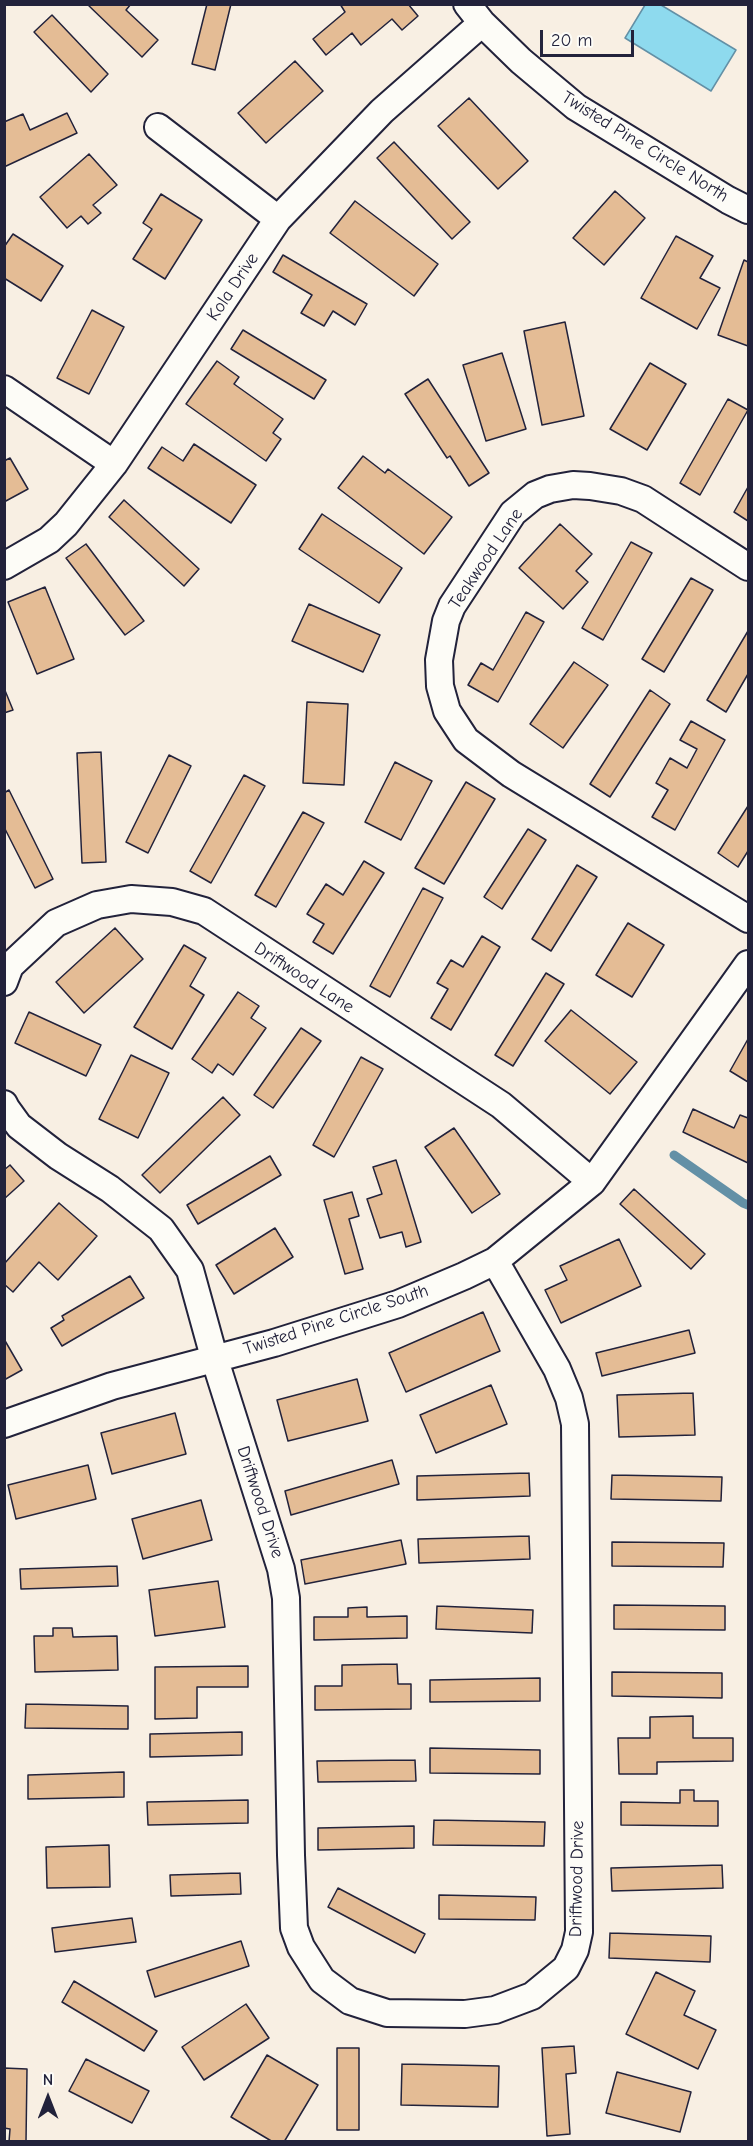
<!DOCTYPE html>
<html>
<head>
<meta charset="utf-8">
<style>
	body { margin:0 }
	#map { position:relative; width:753px; height:2146px; overflow:hidden; background:#f8efe3; font-family:"Comic Neue",sans-serif }
	canvas { display:block }
	.frame { position:absolute; inset:0; border:6px solid #22223b; pointer-events:none }
	.north { position:absolute; left:18px; top:2068px; width:60px; height:60px; -webkit-text-stroke:4px #fdfcf7; paint-order:stroke; rotate:0deg; font-size:16px; font-weight:700; line-height:24px; text-align:center; color:#22223b }
	.north::after { content:''; display:block; margin:auto; width:21px; height:27px; background:#22223b; clip-path:polygon(50% 0,100% 100%,50% 72%,0 100%) }
	.scale { position:absolute; left:540px; top:30px; width:94px; height:27px; box-sizing:border-box; border:3px solid #22223b; border-top:0; padding-left:8px; font-size:18px; line-height:21px; white-space:nowrap; color:#22223b; -webkit-text-stroke:4px #fdfcf7; paint-order:stroke }
</style>
</head>
<body>
<div id="map">
<canvas width="753" height="2146"></canvas>
<div class="frame"></div>
<div class="north">N</div>
<div class="scale">20 m</div>
</div>
<script>
const ctx = document.querySelector('canvas').getContext('2d');
ctx.lineJoin = 'round';
function fillPath(path, color) { ctx.fillStyle = color; ctx.fill(path, 'evenodd'); }
const shape = rows => new Path2D(rows.map(r => 'M' + r).join(''));
function strokePath(path, color, width, dash) { ctx.strokeStyle = color; ctx.lineWidth = width; ctx.lineCap = dash ? 'butt' : 'round'; ctx.setLineDash(dash || []); ctx.stroke(path); }
function drawText(font, color, halo, rows, align = 'center') {
  ctx.font = font + ' "Comic Neue",sans-serif'; ctx.lineWidth = 4.5; ctx.setLineDash([]); ctx.textBaseline = 'middle'; ctx.strokeStyle = halo; ctx.fillStyle = color; for (const [text, x, y, turn = 0] of rows) {
    ctx.save(); ctx.translate(x, y); ctx.rotate((+turn || 0) * Math.PI / 180); ctx.textAlign = isNaN(turn) ? turn : align; if (halo) ctx.strokeText(text, 0, 0); ctx.fillText(text, 0, 0); ctx.restore();
  }
}
const water = shape([
	[645,5,661,5,736,50,711,91,625,38,645,5]
]);
const stream = shape([
	[674,1155,743,1203,748,1205]
]);
const building = shape([
	[87,4,131,4,126,10,158,40,142,57,87,4],
	[207,4,231,4,215,70,192,64,207,4],
	[408,4,418,16,402,30,392,19,361,45,352,33,326,55,313,39,345,12,340,4,408,4],
	[52,15,108,74,91,92,34,32,52,15],
	[295,61,323,91,266,143,238,113,295,61],
	[469,98,528,161,498,189,438,126,469,98],
	[67,113,77,133,4,167,4,122,23,114,30,130,67,113],
	[394,142,470,222,452,239,377,158,394,142],
	[89,154,117,185,93,205,101,213,88,224,81,216,67,228,40,197,89,154],
	[615,191,645,218,604,265,573,238,615,191],
	[161,194,202,220,165,279,133,259,152,229,143,223,161,194],
	[355,201,438,264,414,296,330,233,355,201],
	[13,234,63,266,41,301,4,278,4,247,13,234],
	[676,236,713,256,700,278,720,288,697,329,641,298,676,236],
	[283,255,367,304,355,325,333,311,324,326,301,313,312,295,273,272,283,255],
	[744,260,748,262,748,346,718,335,744,260],
	[92,310,124,327,89,394,57,378,92,310],
	[565,322,584,416,542,425,524,331,565,322],
	[243,330,326,380,314,399,231,349,243,330],
	[502,353,526,429,486,441,463,365,502,353],
	[217,361,239,377,234,384,283,419,273,433,281,439,266,461,186,404,217,361],
	[650,363,686,384,647,450,610,429,650,363],
	[428,379,489,473,469,486,450,456,447,458,405,394,428,379],
	[728,399,748,410,700,495,680,483,728,399],
	[194,444,256,485,231,523,148,468,162,447,183,461,194,444],
	[363,456,385,473,388,469,452,517,424,554,338,488,363,456],
	[10,458,28,489,4,502,4,461,10,458],
	[748,487,748,521,734,512,748,487],
	[124,500,199,569,184,586,109,517,124,500],
	[322,514,402,568,379,603,299,549,322,514],
	[560,524,592,554,576,571,588,582,563,609,519,568,560,524],
	[631,542,652,553,603,640,582,628,631,542],
	[86,544,144,621,125,635,66,558,86,544],
	[691,578,713,590,664,672,642,659,691,578],
	[45,587,74,659,37,674,8,602,45,587],
	[309,604,380,635,363,672,292,641,309,604],
	[526,612,544,622,498,702,468,685,481,663,493,670,526,612],
	[748,631,748,674,726,712,707,700,748,631],
	[574,662,608,685,563,748,530,724,574,662],
	[4,688,13,710,4,713,4,688],
	[650,690,670,704,610,797,590,784,650,690],
	[307,702,348,704,344,785,303,783,307,702],
	[691,721,725,740,675,830,652,817,668,790,656,783,670,758,687,768,697,749,680,740,691,721],
	[101,752,106,862,82,863,77,753,101,752],
	[169,755,191,766,148,853,126,842,169,755],
	[395,762,432,781,401,840,365,822,395,762],
	[244,775,265,786,211,883,190,871,244,775],
	[466,782,495,799,444,884,415,868,466,782],
	[9,790,53,879,35,888,4,827,4,793,9,790],
	[748,806,748,851,738,867,718,853,748,806],
	[303,812,324,823,276,907,255,895,303,812],
	[528,829,546,840,502,909,484,897,528,829],
	[364,861,384,873,333,954,313,942,324,924,307,914,326,884,343,895,364,861],
	[577,865,597,877,551,951,532,939,577,865],
	[423,888,443,898,390,997,370,986,423,888],
	[628,923,664,945,632,997,596,975,628,923],
	[115,928,143,959,84,1013,56,982,115,928],
	[482,936,500,947,451,1030,431,1018,448,989,437,983,451,960,463,967,482,936],
	[184,945,206,958,190,986,204,995,172,1049,134,1027,184,945],
	[546,973,564,984,513,1066,495,1055,546,973],
	[238,992,259,1006,251,1018,266,1028,233,1075,218,1064,212,1073,192,1059,238,992],
	[571,1010,637,1062,610,1094,545,1041,571,1010],
	[29,1012,101,1045,86,1076,15,1043,29,1012],
	[301,1028,321,1041,273,1108,254,1095,301,1028],
	[748,1039,748,1082,730,1071,748,1039],
	[131,1055,169,1073,138,1138,99,1119,131,1055],
	[361,1057,383,1069,334,1157,313,1145,361,1057],
	[223,1097,240,1115,160,1193,142,1175,223,1097],
	[693,1109,734,1128,740,1115,748,1118,748,1163,683,1132,693,1109],
	[454,1128,500,1194,472,1213,425,1147,454,1128],
	[270,1156,281,1175,198,1224,187,1205,270,1156],
	[396,1160,421,1242,406,1247,402,1232,380,1238,367,1199,382,1194,373,1167,396,1160],
	[10,1165,24,1181,4,1199,4,1170,10,1165],
	[634,1189,705,1254,691,1269,620,1204,634,1189],
	[352,1192,359,1216,349,1219,363,1269,345,1274,324,1200,352,1192],
	[59,1203,97,1236,58,1280,39,1262,13,1292,4,1284,4,1264,59,1203],
	[275,1228,293,1257,234,1294,216,1265,275,1228],
	[619,1239,641,1286,561,1323,545,1290,567,1280,560,1266,619,1239],
	[130,1276,144,1298,62,1346,51,1328,64,1320,62,1316,130,1276],
	[483,1312,500,1351,406,1392,389,1353,483,1312],
	[689,1330,695,1353,602,1376,596,1353,689,1330],
	[4,1339,22,1370,4,1380,4,1339],
	[357,1379,368,1421,288,1441,277,1400,357,1379],
	[491,1385,507,1424,436,1453,420,1415,491,1385],
	[693,1393,695,1435,619,1437,617,1395,693,1393],
	[175,1413,186,1454,112,1474,101,1433,175,1413],
	[392,1460,399,1484,291,1515,285,1491,392,1460],
	[88,1465,96,1499,16,1519,8,1485,88,1465],
	[529,1473,530,1496,417,1500,417,1476,529,1473],
	[612,1475,722,1477,721,1501,611,1499,612,1475],
	[201,1500,212,1540,143,1559,132,1519,201,1500],
	[529,1536,530,1559,419,1563,418,1539,529,1536],
	[401,1540,406,1564,305,1584,301,1560,401,1540],
	[612,1542,724,1543,723,1567,612,1566,612,1542],
	[117,1566,118,1586,21,1589,20,1569,117,1566],
	[218,1581,225,1627,155,1636,149,1590,218,1581],
	[614,1605,725,1606,725,1630,614,1629,614,1605],
	[437,1606,533,1610,532,1633,436,1629,437,1606],
	[367,1607,367,1617,407,1616,407,1638,314,1640,314,1617,348,1617,348,1608,367,1607],
	[53,1628,72,1628,73,1637,117,1636,118,1670,35,1672,34,1636,53,1636,53,1628],
	[397,1664,398,1684,411,1684,411,1709,315,1710,315,1686,342,1686,342,1665,397,1664],
	[248,1666,248,1687,197,1687,197,1718,155,1719,155,1667,248,1666],
	[612,1672,722,1673,722,1698,612,1696,612,1672],
	[540,1678,540,1701,430,1702,430,1680,540,1678],
	[26,1704,128,1706,128,1729,25,1728,26,1704],
	[693,1716,693,1738,733,1738,733,1761,657,1762,657,1774,619,1774,618,1738,650,1738,650,1717,693,1716],
	[242,1732,242,1755,150,1757,150,1734,242,1732],
	[430,1748,540,1750,540,1774,430,1773,430,1748],
	[415,1760,416,1781,318,1782,317,1761,415,1760],
	[124,1772,124,1797,28,1799,28,1775,124,1772],
	[680,1790,694,1790,694,1801,718,1801,718,1826,621,1825,621,1802,680,1803,680,1790],
	[248,1800,248,1823,148,1825,147,1802,248,1800],
	[434,1820,545,1822,544,1846,433,1845,434,1820],
	[414,1826,414,1848,318,1850,318,1828,414,1826],
	[109,1845,110,1887,47,1888,46,1847,109,1845],
	[722,1865,723,1888,612,1891,611,1868,722,1865],
	[240,1873,241,1894,171,1896,170,1875,240,1873],
	[338,1888,425,1934,415,1953,328,1907,338,1888],
	[439,1895,536,1897,535,1920,439,1919,439,1895],
	[132,1918,136,1942,55,1952,52,1928,132,1918],
	[610,1933,711,1936,710,1962,609,1958,610,1933],
	[241,1941,249,1966,155,1997,147,1971,241,1941],
	[656,1972,695,1991,684,2015,716,2030,698,2069,626,2034,656,1972],
	[74,1981,157,2031,144,2051,62,2002,74,1981],
	[246,2004,269,2038,204,2080,182,2047,246,2004],
	[574,2046,576,2073,566,2074,570,2134,547,2136,542,2048,574,2046],
	[337,2048,359,2048,359,2130,337,2130,337,2048],
	[267,2055,318,2085,284,2142,273,2142,231,2117,267,2055],
	[86,2059,149,2091,132,2123,69,2091,86,2059],
	[402,2064,499,2066,498,2107,401,2105,402,2064],
	[4,2068,27,2069,26,2142,9,2142,10,2129,4,2128,4,2068],
	[617,2072,691,2092,680,2132,606,2113,617,2072]
]);
const street = shape([
	[467,4,482,23,521,61,576,107,728,200,748,210],
	[158,127,278,219],
	[4,389,114,464],
	[4,566,49,540,66,524,114,464,278,219,382,111,482,23],
	[748,567,643,499,621,491,590,486,573,485,550,489,535,495,513,513,452,606,446,621,439,660,440,686,447,711,466,740,511,774,748,919],
	[4,982,10,966,56,923,97,905,131,899,172,902,204,911,501,1105,592,1182],
	[4,1104,6,1108,19,1126,58,1156,110,1189,161,1229,190,1270,214,1357,281,1569,286,1598,291,1855,294,1928,301,1947,322,1980,350,2001,387,2013,465,2014,495,2010,532,1996,566,1968,575,1950,579,1932,575,1424,569,1398,557,1369,495,1261],
	[4,1424,112,1386,274,1343,398,1304,464,1276,495,1261,592,1182,748,964]
]);
const streetNames = [
	["Twisted Pine Circle North",645,147,32],
	["Kola Drive",233,287,-56],
	["Teakwood Lane",486,559,-56],
	["Driftwood Lane",304,978,33],
	["Twisted Pine Circle South",336,1320,-18],
	["Driftwood Drive",260,1502,72],
	["Driftwood Drive",577,1879,-89]
];
fillPath(water, '#8edaee');
strokePath(water, '#6390a6', 1.5);
strokePath(stream, '#6390a6', 9);
fillPath(building, '#e4bc95');
strokePath(building, '#22223b', 1.5);
strokePath(street, '#22223b', 30);
strokePath(street, '#fdfcf7', 26);
drawText('18px', '#22223b', '#fdfcf7', streetNames);
</script>
</body>
</html>
